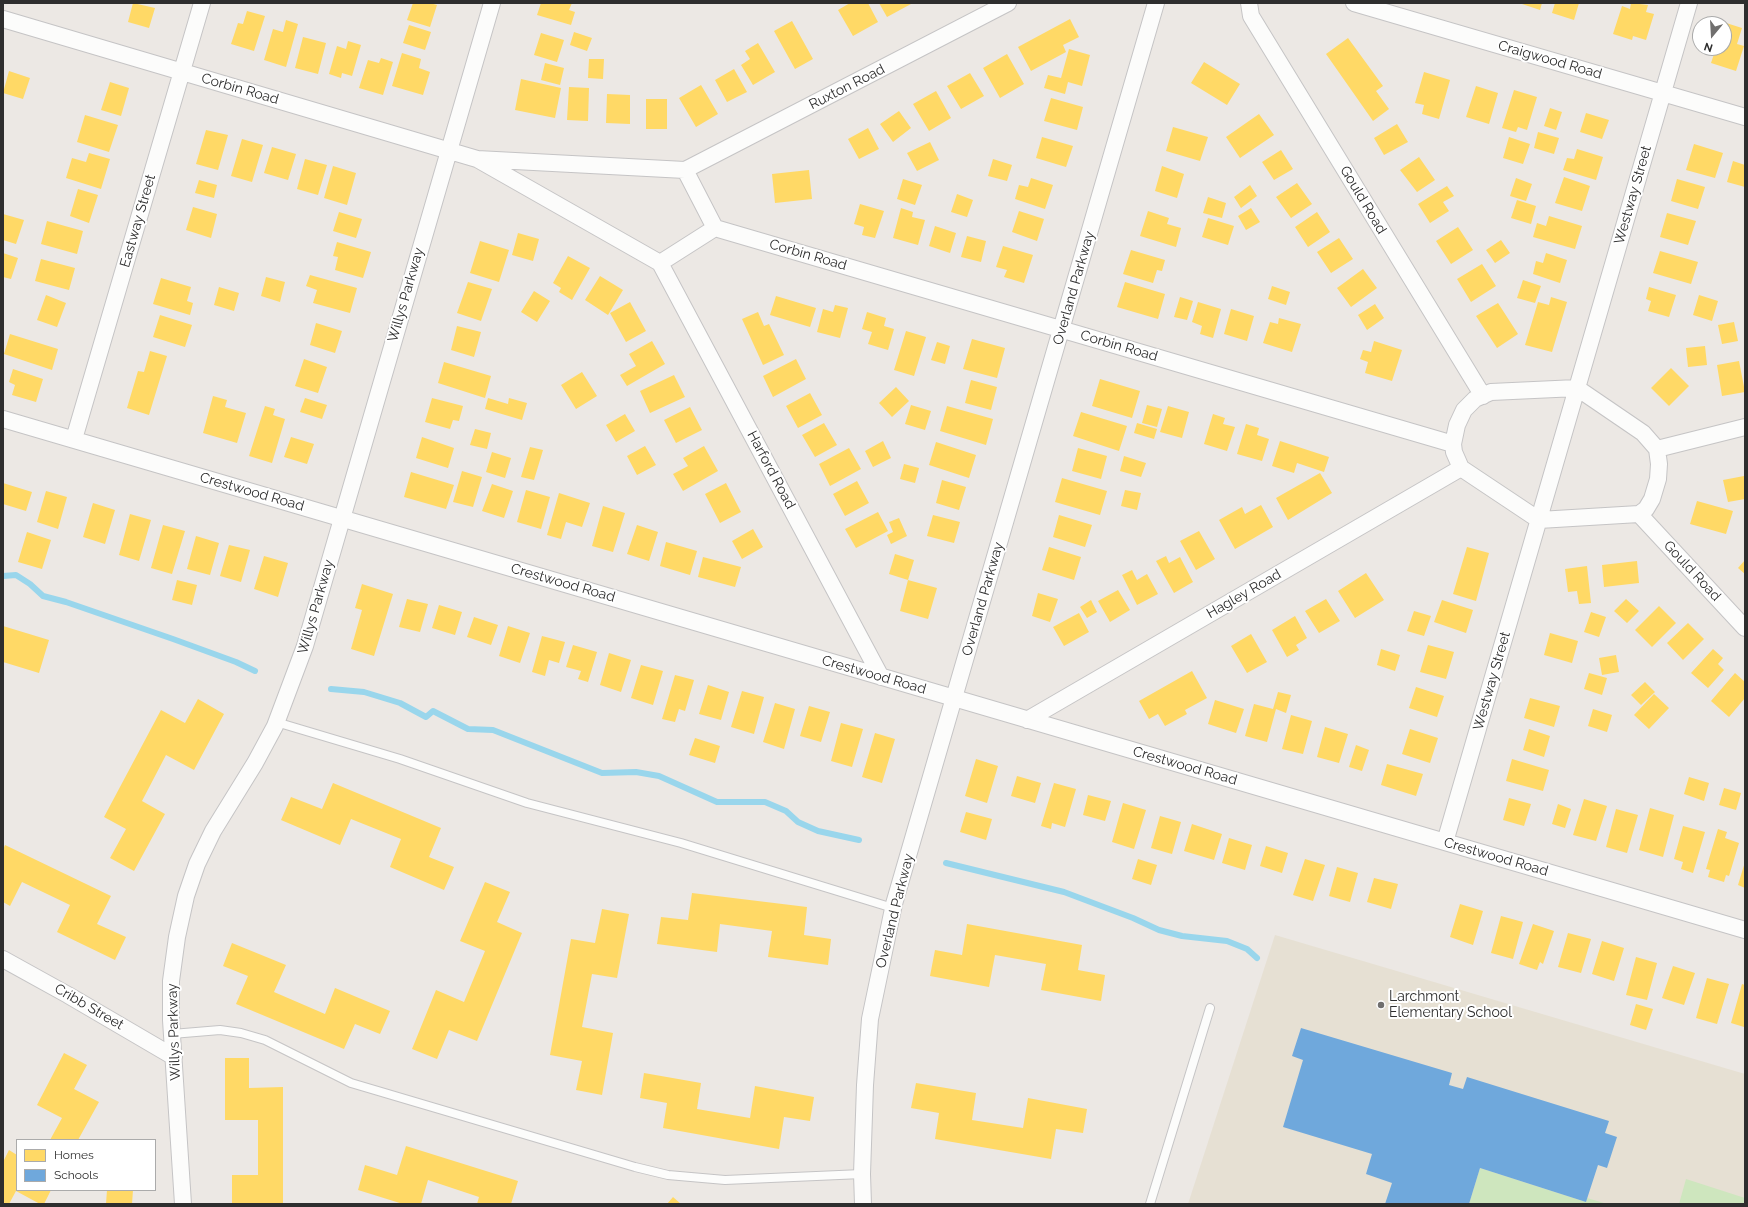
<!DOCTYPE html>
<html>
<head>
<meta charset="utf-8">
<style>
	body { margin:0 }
	#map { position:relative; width:1748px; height:1207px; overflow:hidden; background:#ece8e4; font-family:Raleway,sans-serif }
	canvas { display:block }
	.frame { position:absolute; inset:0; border:4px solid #2e2e2e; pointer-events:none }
	.legend { position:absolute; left:16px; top:1139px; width:140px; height:52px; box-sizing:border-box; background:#fff; border:1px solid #ababab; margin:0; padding:5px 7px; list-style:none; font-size:12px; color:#2e2e2e }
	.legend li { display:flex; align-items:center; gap:8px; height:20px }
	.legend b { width:20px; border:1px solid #ababab }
	.north { position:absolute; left:1692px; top:16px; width:40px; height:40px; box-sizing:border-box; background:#fff; border:1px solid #ababab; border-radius:50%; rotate:198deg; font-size:11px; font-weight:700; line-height:16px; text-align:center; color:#2e2e2e }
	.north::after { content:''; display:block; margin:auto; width:14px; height:18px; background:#706f6e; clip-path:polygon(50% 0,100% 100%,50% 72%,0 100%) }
</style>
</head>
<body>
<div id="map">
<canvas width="1748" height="1207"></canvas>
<div class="frame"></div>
<ul class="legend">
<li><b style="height:11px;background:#ffd966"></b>Homes</li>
<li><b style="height:11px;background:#6fa8dc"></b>Schools</li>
</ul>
<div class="north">N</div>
</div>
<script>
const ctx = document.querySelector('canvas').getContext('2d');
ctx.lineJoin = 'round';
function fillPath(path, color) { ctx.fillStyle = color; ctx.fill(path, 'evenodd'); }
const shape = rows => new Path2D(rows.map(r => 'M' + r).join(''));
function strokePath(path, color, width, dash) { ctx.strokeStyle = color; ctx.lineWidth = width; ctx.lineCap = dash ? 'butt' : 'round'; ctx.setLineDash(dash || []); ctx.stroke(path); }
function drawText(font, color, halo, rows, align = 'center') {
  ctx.font = font + ' Raleway,sans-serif'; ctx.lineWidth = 4; ctx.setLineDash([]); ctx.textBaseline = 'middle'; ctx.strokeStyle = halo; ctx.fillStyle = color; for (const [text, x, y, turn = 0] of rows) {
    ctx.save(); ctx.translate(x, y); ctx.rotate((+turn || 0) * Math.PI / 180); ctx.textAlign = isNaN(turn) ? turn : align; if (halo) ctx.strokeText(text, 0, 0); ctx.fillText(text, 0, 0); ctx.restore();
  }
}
const education = shape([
	[1275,935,1745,1074,1745,1204,1188,1204]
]);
const green = shape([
	[1480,1168,1586,1202,1587,1198,1604,1203,1469,1204],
	[1686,1179,1745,1198,1745,1204,1679,1204]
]);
const homes = shape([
	[133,3,155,8,149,28,128,22],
	[413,3,430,3,437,5,430,27,407,20],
	[541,3,572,3,569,10,575,12,571,25,537,15],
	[850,3,868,3,878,22,853,36,838,10],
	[879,3,911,3,911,4,887,17],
	[1519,3,1542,3,1540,10],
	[1555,3,1579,3,1574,20,1552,13],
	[1631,3,1648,5,1646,12,1654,14,1646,40,1633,36,1632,40,1613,34,1622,6,1630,9],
	[247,11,265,16,254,51,231,44,238,23,243,24],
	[1070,19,1079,37,1063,45,1066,52,1031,71,1018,47],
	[286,20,298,24,286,67,264,60,273,29,283,32],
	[792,21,813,59,795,69,774,31],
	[1723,22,1742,28,1737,44,1744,46,1736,71,1711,63,1716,48,1724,48],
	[409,25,431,32,425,50,403,43],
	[574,32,592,38,587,51,570,45],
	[541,33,564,40,557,62,534,55],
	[303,37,326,43,318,74,295,68],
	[1348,38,1383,86,1376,91,1389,109,1373,121,1326,54],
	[348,41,361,45,352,76,342,73,341,78,329,74,337,46,346,49],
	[758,43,775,72,753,85,741,65,750,59,745,51],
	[1069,49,1090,55,1082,86,1068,82,1065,94,1044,88,1048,75,1061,78],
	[402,53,421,59,419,68,430,72,423,95,392,86],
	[1007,54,1024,84,1000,98,983,68],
	[381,58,393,62,383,95,359,88,368,60,379,63],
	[589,59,604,59,603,79,588,78],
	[1204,62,1240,84,1227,105,1191,83],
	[545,63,564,68,560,85,541,80],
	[734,69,747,92,727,102,715,80],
	[9,71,30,78,23,99,3,93],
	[1424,72,1450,80,1439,119,1422,114,1424,105,1415,103],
	[970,73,984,96,961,109,947,86],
	[521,79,561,88,555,118,515,110],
	[110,82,129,88,121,116,101,110],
	[701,85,718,114,696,127,679,98],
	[1476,86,1498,93,1489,124,1466,117],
	[569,87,589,88,588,121,567,120],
	[1514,90,1537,97,1527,130,1518,127,1516,132,1502,128],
	[936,91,951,118,929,131,913,104],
	[607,94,630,95,630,124,606,123],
	[1051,98,1083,107,1077,130,1044,121],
	[646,99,667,99,667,129,646,129],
	[1550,108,1562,112,1556,130,1544,126],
	[899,111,911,128,893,142,880,124],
	[1586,113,1609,120,1602,139,1580,132],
	[1259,114,1274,135,1240,158,1226,137],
	[85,115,118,125,109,152,77,142],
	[1397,124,1408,142,1384,155,1374,138],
	[1173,127,1208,137,1200,161,1166,151],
	[868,128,879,149,859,159,848,139],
	[206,130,228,135,218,170,196,164],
	[1538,132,1559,138,1554,154,1534,148],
	[1042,137,1073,146,1066,167,1036,158],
	[1509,137,1530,144,1523,164,1503,158],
	[242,139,263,145,252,182,231,176],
	[930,142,939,160,917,171,907,153],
	[1694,144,1723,153,1715,178,1686,170],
	[272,147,296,154,288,180,264,173],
	[1577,149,1603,157,1596,180,1563,170,1567,158,1574,159],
	[1281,150,1293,169,1274,180,1262,162],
	[89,153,110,159,101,189,66,178,72,158,86,162],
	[1419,157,1435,180,1417,192,1400,170],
	[305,159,327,165,318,195,297,189],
	[993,159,1012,165,1007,181,988,176],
	[1733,161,1745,165,1745,187,1727,182],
	[333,166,356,173,347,205,324,198],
	[1162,166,1184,174,1177,198,1155,191],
	[809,170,812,199,775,203,772,174],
	[1564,177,1590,186,1582,211,1555,203],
	[1031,178,1053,185,1045,209,1015,199,1019,185,1028,187],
	[1516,178,1532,184,1526,201,1510,196],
	[903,179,922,185,915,205,897,199],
	[1677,179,1705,187,1698,209,1671,201],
	[199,180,217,185,214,198,195,193],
	[1297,183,1312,204,1291,218,1276,197],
	[1250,185,1257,196,1241,208,1234,197],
	[1447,186,1454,196,1443,202,1449,211,1430,223,1418,204],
	[78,189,98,195,89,223,70,216],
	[957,194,973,200,967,217,951,212],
	[1208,197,1226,203,1222,218,1203,213],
	[1517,200,1536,206,1531,224,1511,218],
	[860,204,884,211,875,238,862,235,864,227,854,224],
	[193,207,217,214,211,238,186,230],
	[901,208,913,212,912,217,925,220,918,245,893,238],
	[1251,208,1260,222,1246,230,1238,216],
	[1019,211,1044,219,1037,241,1012,232],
	[1148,211,1169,218,1167,224,1181,228,1176,247,1140,236],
	[339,212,362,219,356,238,333,231],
	[1317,212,1330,232,1308,247,1295,227],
	[1667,213,1696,221,1688,245,1660,237],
	[3,214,24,220,16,244,3,240],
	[1549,216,1582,226,1575,249,1533,237,1537,223,1546,226],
	[1208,218,1234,226,1228,245,1202,237],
	[47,221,83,231,77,254,41,244],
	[935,226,956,233,950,253,929,246],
	[1458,227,1473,250,1451,264,1436,241],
	[518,233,539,239,533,261,512,255],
	[967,236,986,241,981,262,961,257],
	[1339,238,1353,259,1331,273,1317,252],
	[1501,240,1510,253,1495,263,1486,250],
	[480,241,509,250,499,282,470,273],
	[337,242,371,252,363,278,335,270,338,257,333,256],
	[1003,246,1033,255,1024,283,1004,277,1007,270,996,267],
	[1131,250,1165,260,1162,271,1157,270,1153,283,1123,274],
	[1660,251,1698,262,1691,284,1653,273],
	[3,253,18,258,11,279,3,277],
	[1546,253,1567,260,1560,283,1533,274,1536,261,1543,263],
	[568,256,590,268,572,300,559,292,561,288,553,283],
	[41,259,75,268,69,290,35,281],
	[1482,264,1496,286,1471,302,1457,279],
	[1363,269,1377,288,1351,307,1337,288],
	[310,275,357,288,350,313,313,303,317,290,306,286],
	[600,276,623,290,608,315,585,300],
	[266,277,285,282,280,302,261,296],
	[161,278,191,287,187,301,193,303,190,315,153,304],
	[1523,280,1541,286,1535,303,1517,298],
	[468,282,492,289,481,321,457,313],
	[1125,282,1165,294,1158,319,1117,307],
	[1272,286,1290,292,1286,305,1268,299],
	[219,287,239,293,234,311,214,305],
	[1649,287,1676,295,1669,317,1648,311,1651,301,1646,299],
	[534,291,550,301,537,322,521,312],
	[46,295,66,303,57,327,37,320],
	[1699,295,1718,301,1712,321,1693,315],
	[776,296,816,308,810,327,770,315],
	[1180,297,1193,301,1187,320,1174,317],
	[1551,297,1567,302,1552,352,1525,345,1538,302,1549,305],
	[630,302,646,331,626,342,610,313],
	[1198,302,1221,309,1213,338,1200,334,1202,326,1192,322],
	[1498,303,1518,334,1497,348,1476,316],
	[1375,304,1384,318,1367,330,1358,315],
	[835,305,848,308,840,338,817,332,823,309,833,312],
	[1231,309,1254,316,1247,341,1224,334],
	[758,312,764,326,769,324,784,355,763,365,742,319],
	[867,312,886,318,884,326,894,329,888,350,868,344,872,332,862,329],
	[160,315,192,325,185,347,153,337],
	[1279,318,1301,324,1292,352,1263,343,1270,322,1278,324],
	[1734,322,1738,341,1722,344,1718,325],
	[316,323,342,331,335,353,310,345],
	[457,326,481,332,474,357,451,350],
	[906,331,926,337,914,376,894,370],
	[10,334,58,349,52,370,4,354],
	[972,339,1005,348,997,378,963,369],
	[652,341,665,364,627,386,620,375,636,366,629,354],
	[1374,341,1402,350,1392,381,1365,373,1368,362,1360,359,1363,350,1371,352],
	[937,342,950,346,945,364,931,360],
	[1705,346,1707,365,1688,367,1686,348],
	[150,351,167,356,149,415,127,408,138,371,144,372],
	[304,359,327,367,318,393,295,386],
	[796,359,806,379,773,397,763,376],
	[1739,361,1745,392,1722,396,1717,365],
	[444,362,491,376,485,398,438,383],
	[1671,368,1689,386,1669,406,1651,388],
	[13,369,43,379,36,402,12,395,15,385,9,382],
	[582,372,597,396,576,409,561,385],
	[674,375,685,397,650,413,640,391],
	[1100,379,1140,391,1132,418,1092,406],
	[971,380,997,387,991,410,965,403],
	[896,387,909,401,892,417,879,403],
	[810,393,822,415,798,428,786,406],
	[213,396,227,400,225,407,246,413,237,443,203,433],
	[305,398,327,405,322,419,300,412],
	[432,398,463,406,459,421,453,420,450,429,425,422],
	[488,398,508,404,509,398,527,403,522,420,485,409],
	[911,405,931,411,925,430,905,424],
	[1147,405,1162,409,1157,427,1142,423],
	[265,406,275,409,273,415,285,419,272,463,249,456],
	[947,406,993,419,986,445,940,431],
	[1168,406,1189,412,1182,438,1160,432],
	[690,407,702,430,676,443,664,420],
	[1081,412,1127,426,1119,451,1073,436],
	[625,414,635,431,616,442,606,425],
	[1213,414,1225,418,1223,424,1235,427,1227,451,1204,444],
	[824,423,837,445,815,457,802,435],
	[1137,423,1157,429,1154,439,1134,433],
	[1246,424,1259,428,1257,435,1269,439,1262,461,1237,454],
	[475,429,491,433,487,449,470,445],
	[291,437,314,444,307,464,284,457],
	[422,437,454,448,448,468,416,458],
	[883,441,891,458,873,467,865,451],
	[1280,441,1329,457,1324,472,1297,463,1294,473,1272,466],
	[936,442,976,455,969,478,929,465],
	[645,446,656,465,637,475,627,456],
	[704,446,718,471,683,491,673,474,688,466,683,458],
	[530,447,543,450,534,480,521,477],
	[849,448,861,469,830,486,819,464],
	[1078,448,1107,456,1101,479,1072,471],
	[492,452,511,458,505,478,486,472],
	[1124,456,1146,463,1141,477,1120,471],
	[904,464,919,468,915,483,900,479],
	[462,471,482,477,473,507,453,502],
	[411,472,454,485,446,509,404,497],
	[1320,473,1332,493,1288,520,1276,498],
	[1744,476,1745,499,1728,502,1723,480],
	[1062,478,1107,491,1100,515,1055,502],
	[942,480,966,487,959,510,936,503],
	[857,481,869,503,845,516,833,494],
	[3,483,32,492,26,511,3,504],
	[726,483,741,512,720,523,705,494],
	[492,484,513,491,504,518,482,511],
	[526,490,550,497,541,529,517,522],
	[1125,490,1141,493,1137,510,1121,506],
	[46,491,67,497,58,529,37,522],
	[559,493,590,503,582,527,566,522,561,539,547,535],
	[1697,501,1733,511,1726,534,1690,524],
	[93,503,115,510,105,544,83,537],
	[1261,505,1273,527,1235,549,1219,520,1242,507,1245,514],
	[603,506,625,513,613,552,592,546],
	[878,512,888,531,856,548,845,529],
	[130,514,151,520,139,561,119,555],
	[933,515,960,522,954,543,927,536],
	[1059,515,1092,525,1085,547,1053,537],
	[899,518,907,536,891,544,887,535,893,532,889,522],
	[163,525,185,531,172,574,151,568],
	[637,525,658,532,649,561,627,554],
	[753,529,763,547,742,559,732,541],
	[1199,531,1215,559,1196,570,1180,541],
	[27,532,51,540,42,569,18,562],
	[196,536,219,543,210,575,187,569],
	[666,542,697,551,690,575,660,566],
	[229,545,250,550,241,582,220,576],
	[1049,547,1081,557,1074,580,1042,570],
	[1467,547,1489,553,1476,601,1453,594],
	[895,554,914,560,908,580,889,574],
	[264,556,288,563,278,597,254,589],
	[1166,556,1169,563,1180,557,1193,582,1174,593,1156,561],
	[703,557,741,567,735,587,698,577],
	[1745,560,1745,574,1738,568],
	[1637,561,1639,583,1604,587,1602,565],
	[1587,566,1591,603,1579,604,1577,591,1568,592,1565,569],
	[1132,570,1137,580,1147,574,1158,594,1137,605,1122,575],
	[1366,573,1384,600,1355,618,1338,591],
	[177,580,197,585,192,605,172,600],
	[908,580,937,588,928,619,900,611],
	[362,584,393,594,374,656,351,649,362,610,355,608],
	[1118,590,1130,610,1110,622,1098,601],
	[1038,593,1058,599,1050,622,1032,616],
	[407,599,428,604,420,632,399,627],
	[1326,599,1340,621,1319,633,1305,611],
	[1626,599,1639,611,1627,623,1614,611],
	[1091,600,1097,612,1087,618,1080,607],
	[1442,600,1473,610,1466,633,1434,622],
	[439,605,462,612,455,635,432,628],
	[1659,606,1676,623,1652,647,1635,630],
	[1414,611,1431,616,1424,636,1407,631],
	[1591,612,1606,617,1599,637,1584,632],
	[1079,613,1089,632,1064,646,1053,627],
	[1295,616,1307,638,1296,645,1299,650,1287,657,1272,630],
	[474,617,498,625,491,645,467,637],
	[1688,623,1704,639,1683,660,1667,643],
	[3,626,49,640,39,673,3,662],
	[508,626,530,633,520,663,499,656],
	[1550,633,1578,641,1572,663,1544,655],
	[1251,634,1267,662,1247,673,1231,646],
	[542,636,565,642,559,663,549,660,545,676,532,672],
	[573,645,597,652,588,682,578,679,581,671,566,667],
	[1428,645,1454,652,1446,679,1420,672],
	[1381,649,1400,655,1395,671,1377,665],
	[1713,649,1723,658,1718,664,1724,670,1708,688,1691,673],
	[609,653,631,660,621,692,600,685],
	[1616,655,1619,672,1602,675,1599,658],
	[641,665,663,671,653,705,631,698],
	[1192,671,1207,698,1185,710,1187,714,1165,726,1158,714,1149,719,1139,701],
	[1589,673,1607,678,1602,695,1584,689],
	[1735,673,1745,682,1745,698,1729,717,1711,701],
	[675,675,694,680,685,711,679,709,675,722,662,719],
	[1645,682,1655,692,1641,705,1631,695],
	[708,685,729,692,721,720,699,714],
	[1416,687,1444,696,1437,717,1409,708],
	[742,691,764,697,754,734,731,727],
	[1278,692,1291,695,1286,713,1276,709,1267,742,1245,736,1254,704,1273,709],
	[1654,694,1669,708,1649,729,1634,715],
	[1530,698,1560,706,1554,727,1524,718],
	[198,699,224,714,194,770,166,755,142,801,165,814,134,871,110,858,126,829,104,817,161,710,185,723],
	[1215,700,1244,709,1236,733,1208,724],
	[775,703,795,709,784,749,763,742],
	[809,706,830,712,821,742,800,736],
	[1593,709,1612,715,1607,732,1588,726],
	[1291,715,1312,721,1303,754,1282,749],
	[841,723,863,729,852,767,831,761],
	[1325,727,1348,734,1339,763,1317,757],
	[1410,729,1438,738,1430,763,1402,754],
	[1529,729,1550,736,1544,757,1523,750],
	[875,733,895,739,882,783,862,777],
	[695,738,720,746,715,763,689,755],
	[1356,745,1369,750,1362,771,1349,767],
	[976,759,998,766,987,803,965,796],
	[1512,759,1549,770,1543,791,1506,781],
	[1387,764,1423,774,1416,796,1381,785],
	[1017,776,1041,783,1035,803,1011,796],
	[1689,777,1709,783,1704,801,1684,794],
	[333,783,441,828,429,857,454,867,444,890,390,867,401,839,351,819,340,845,281,820,291,797,322,809],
	[1054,783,1076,789,1065,827,1052,823,1051,829,1041,826],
	[1724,788,1741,793,1736,810,1719,805],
	[1088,795,1111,801,1105,821,1083,815],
	[1509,798,1531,804,1524,826,1503,820],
	[1584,799,1607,806,1596,841,1573,835],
	[1123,803,1146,810,1134,849,1112,842],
	[1558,804,1571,809,1565,828,1552,824],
	[1650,808,1674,815,1663,857,1639,850],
	[1616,809,1638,815,1627,853,1606,847],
	[966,812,992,819,986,840,960,832],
	[1160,816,1181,822,1172,854,1151,848],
	[1192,824,1222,834,1214,860,1184,851],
	[1683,826,1705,832,1693,873,1681,869,1683,862,1674,859],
	[1718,829,1727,832,1725,838,1739,843,1729,876,1726,875,1724,882,1708,877,1710,870,1706,869],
	[1229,838,1252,845,1245,870,1222,863],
	[5,845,111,896,97,924,126,937,115,960,57,932,70,905,22,882,10,906,3,902,3,850],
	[1266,846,1288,853,1282,873,1260,866],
	[1138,859,1157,865,1151,885,1132,879],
	[1305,859,1325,865,1313,901,1293,895],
	[1745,862,1745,888,1738,885],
	[1337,867,1358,873,1350,902,1329,896],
	[1374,878,1398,884,1391,909,1367,902],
	[485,882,510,892,497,922,522,933,477,1041,449,1030,437,1059,412,1049,436,990,464,1002,485,951,460,941],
	[692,893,807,907,804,935,831,939,828,965,768,957,772,931,720,924,717,952,657,944,661,917,688,920],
	[1460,904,1483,911,1473,945,1450,937],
	[602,909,629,914,617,978,592,974,582,1027,613,1033,602,1095,576,1090,582,1061,550,1055,571,939,595,943],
	[1501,916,1523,922,1513,959,1491,953],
	[967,924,1082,945,1078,970,1105,975,1101,1001,1041,990,1046,964,995,955,989,987,930,976,935,950,962,955],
	[1533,924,1554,931,1543,964,1540,962,1537,970,1519,964],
	[1568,933,1591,939,1581,973,1558,967],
	[1602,941,1624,948,1614,981,1592,974],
	[232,943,286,965,274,992,325,1014,335,988,390,1011,380,1034,355,1024,344,1049,236,1004,248,976,223,966],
	[1636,957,1657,963,1647,1000,1626,995],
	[1673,966,1695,973,1684,1005,1662,998],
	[1707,978,1729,984,1717,1024,1696,1018],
	[1742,984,1745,985,1744,1027,1731,1023],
	[1636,1004,1653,1009,1646,1030,1630,1025],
	[64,1053,87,1065,74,1089,99,1102,78,1140,50,1140,62,1118,37,1105],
	[225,1058,249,1058,249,1088,283,1087,283,1204,232,1204,232,1175,258,1175,258,1120,225,1120],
	[644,1073,701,1083,697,1109,750,1118,755,1086,814,1097,810,1121,784,1117,779,1149,663,1128,667,1103,640,1098],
	[916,1083,976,1093,972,1120,1023,1128,1028,1098,1087,1109,1083,1133,1056,1129,1051,1159,935,1139,939,1113,911,1108],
	[406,1146,518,1181,511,1204,477,1204,479,1197,428,1180,421,1204,403,1204,358,1190,365,1165,397,1175],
	[9,1150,17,1155,17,1190,51,1190,44,1204,40,1204,16,1191,9,1204,3,1204,3,1162],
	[107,1190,133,1190,132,1204,106,1204],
	[673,1197,681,1204,667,1204]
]);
const schools = shape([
	[1301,1028,1452,1073,1449,1085,1463,1089,1467,1077,1609,1121,1605,1133,1617,1137,1607,1168,1598,1165,1586,1202,1480,1168,1469,1204,1385,1204,1392,1183,1366,1174,1372,1154,1283,1127,1303,1060,1292,1056]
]);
const stream = shape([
	[3,576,16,575,30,584,43,596,66,602,173,639,236,662,255,671],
	[331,689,364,692,400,703,426,717,433,711,468,729,493,730,602,773,636,772,659,776,717,802,765,802,786,811,798,822,818,831,859,840],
	[946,863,1064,892,1133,918,1159,930,1182,936,1227,941,1247,949,1257,958]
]);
const service = shape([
	[276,722,400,759,527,803,681,843,893,908],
	[172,1034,220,1030,241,1033,265,1040,351,1083,635,1167,668,1175,725,1180,862,1174],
	[1150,1204,1210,1008]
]);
const minor = shape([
	[1249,3,1251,16,1483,396],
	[1354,3,1745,117],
	[3,19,477,159,660,263],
	[477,159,685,170,715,228,1453,444],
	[685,170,1008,3],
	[660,263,881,677],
	[660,263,715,228],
	[1577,388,1643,433,1657,449,1659,464,1658,479,1652,499,1646,509,1639,514,1539,520,1461,468,1454,452,1453,444,1457,425,1464,410,1475,399,1491,392,1577,388],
	[3,419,1745,930],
	[74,439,202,3],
	[1657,449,1745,427],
	[1639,514,1745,628],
	[1027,720,1461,468],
	[1445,842,1689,3],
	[3,959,68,995,174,1057],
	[183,1204,171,1020,171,981,177,937,186,896,197,864,213,831,255,763,275,726,305,646,492,3],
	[863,1204,862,1174,865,1085,870,1019,894,904,1156,3]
]);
const markers = [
	[1381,1005,4,"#706f6e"]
];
const streetNames = [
	["Craigwood Road",1550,60,16],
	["Ruxton Road",847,87,-27],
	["Corbin Road",240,89,16],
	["Westway Street",1633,195,-74],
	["Gould Road",1363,200,59],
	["Eastway Street",138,221,-74],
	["Corbin Road",808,255,16],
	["Overland Parkway",1074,288,-74],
	["Willys Parkway",406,295,-74],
	["Corbin Road",1119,346,16],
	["Harford Road",771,470,62],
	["Crestwood Road",252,492,16],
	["Gould Road",1692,571,47],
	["Crestwood Road",563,583,16],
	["Hagley Road",1244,594,-30],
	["Overland Parkway",983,599,-74],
	["Willys Parkway",316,607,-74],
	["Crestwood Road",874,675,16],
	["Westway Street",1492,681,-74],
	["Crestwood Road",1185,766,16],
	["Crestwood Road",1496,857,16],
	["Overland Parkway",895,911,-76],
	["Cribb Street",89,1007,30],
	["Willys Parkway",174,1032,-92]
];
const poiNames = [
	["Larchmont",1389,997],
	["Elementary School",1389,1013]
];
fillPath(education, '#e6e0d3');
fillPath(green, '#cee6be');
fillPath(homes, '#ffd966');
fillPath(schools, '#6fa8dc');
strokePath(stream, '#99d6ec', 6);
strokePath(service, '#c5c4c5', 10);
strokePath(minor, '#c5c4c5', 18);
strokePath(service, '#fcfcfb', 8);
strokePath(minor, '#fcfcfb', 16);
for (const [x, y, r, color] of markers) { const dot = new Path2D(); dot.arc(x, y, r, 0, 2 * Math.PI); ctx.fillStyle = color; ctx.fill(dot); strokePath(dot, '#fff', 1.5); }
drawText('14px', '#2e2e2e', '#fff', streetNames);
drawText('14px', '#2e2e2e', '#fff', poiNames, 'left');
</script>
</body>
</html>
